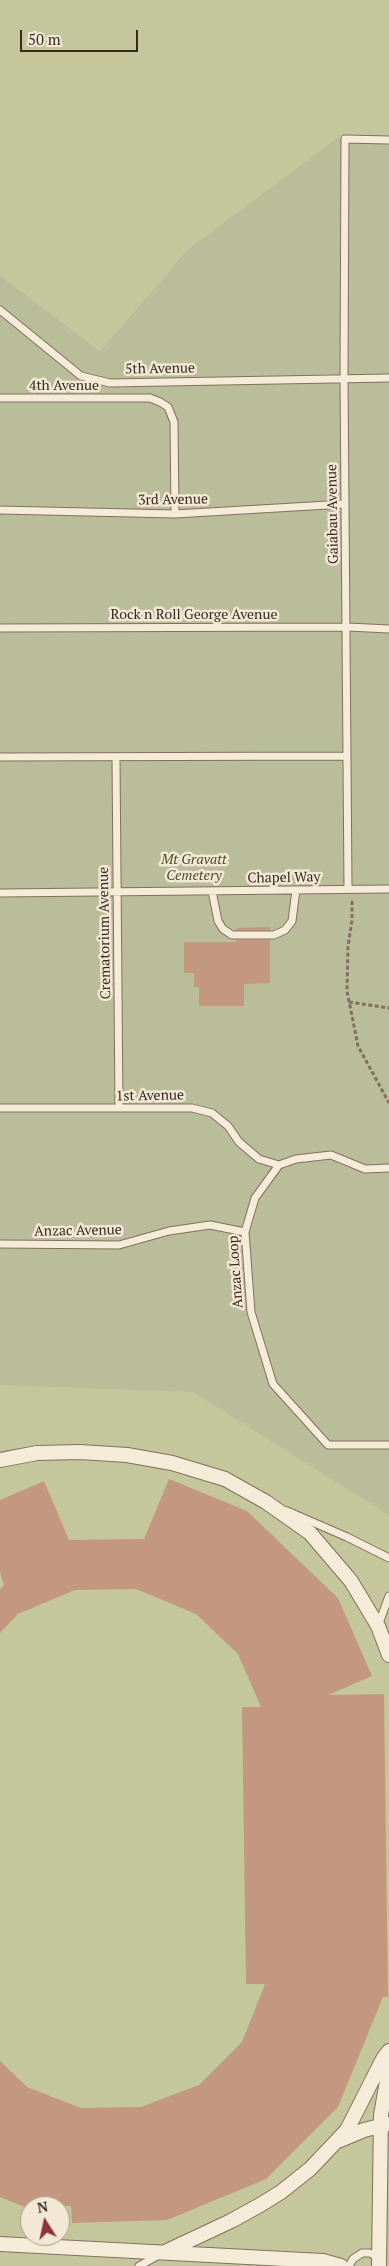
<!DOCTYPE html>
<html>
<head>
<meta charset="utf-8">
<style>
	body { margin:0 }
	#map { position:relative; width:389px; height:2266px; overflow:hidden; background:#eaddc6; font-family:"PT Serif",serif }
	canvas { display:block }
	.north { position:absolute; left:20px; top:2196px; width:50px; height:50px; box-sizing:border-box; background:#f2e8d5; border:1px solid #a69c8d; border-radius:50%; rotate:350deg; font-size:14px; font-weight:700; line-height:20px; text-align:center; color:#352920 }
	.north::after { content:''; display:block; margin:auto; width:18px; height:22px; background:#8c343a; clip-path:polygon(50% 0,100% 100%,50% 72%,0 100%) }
	.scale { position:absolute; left:20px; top:30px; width:118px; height:22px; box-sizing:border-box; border:2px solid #352920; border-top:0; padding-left:6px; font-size:15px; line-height:18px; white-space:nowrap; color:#352920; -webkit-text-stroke:4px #f2e8d5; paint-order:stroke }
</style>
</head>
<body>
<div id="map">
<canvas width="389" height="2266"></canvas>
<div class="north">N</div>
<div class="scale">50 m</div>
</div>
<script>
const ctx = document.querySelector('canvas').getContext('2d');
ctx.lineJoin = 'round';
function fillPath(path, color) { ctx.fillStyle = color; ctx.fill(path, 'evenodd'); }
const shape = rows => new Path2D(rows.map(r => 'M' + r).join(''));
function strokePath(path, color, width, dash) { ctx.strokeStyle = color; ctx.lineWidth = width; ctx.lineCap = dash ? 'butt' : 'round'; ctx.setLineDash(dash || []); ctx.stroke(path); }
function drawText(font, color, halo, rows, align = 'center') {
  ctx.font = font + ' "PT Serif",serif'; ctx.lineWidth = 5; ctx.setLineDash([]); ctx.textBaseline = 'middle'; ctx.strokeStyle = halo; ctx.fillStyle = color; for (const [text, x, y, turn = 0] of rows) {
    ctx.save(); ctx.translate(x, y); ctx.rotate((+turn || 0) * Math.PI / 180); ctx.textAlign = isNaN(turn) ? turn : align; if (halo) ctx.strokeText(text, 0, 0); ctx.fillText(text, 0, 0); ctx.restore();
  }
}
const green = shape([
	[0,0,389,0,389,137,186,251,100,351,0,275],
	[184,1365,389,1452,389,2266,0,2266,0,1377],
	[30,2206,60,2206,60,2236,30,2236]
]);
const cemetery = shape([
	[389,137,389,1515,193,1392,0,1385,0,275,100,351,186,251,337,138]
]);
const building = shape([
	[270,927,270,930,236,930,236,928],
	[236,940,270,940,270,983,244,984,244,1006,199,1006,199,987,194,987,194,973,184,973,184,942,236,942],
	[169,1479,247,1511,338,1598,372,1676,328,1695,384,1694,388,1997,383,1997,338,2107,266,2179,167,2220,72,2223,71,2206,30,2206,30,2209,0,2197,0,2061,27,2087,81,2108,141,2107,199,2085,242,2042,265,1984,246,1984,242,1707,261,1707,238,1654,196,1614,136,1589,75,1590,18,1614,0,1633,0,1589,4,1585,0,1572,0,1500,44,1481,69,1540,144,1539]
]);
const path = shape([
	[351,902,352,902,352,920,348,946,347,991,358,1046,389,1103],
	[349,1002,389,1008]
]);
const service = shape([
	[0,310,81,376,110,383,389,378],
	[0,398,150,398,160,402,168,407,174,422,175,514],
	[0,510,175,514,345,504],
	[0,628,348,627,389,629],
	[0,757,347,756],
	[116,758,119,1108],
	[348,889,344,378,345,139,389,140],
	[212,891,218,921,223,929,232,935,274,935,285,930,292,921,296,890],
	[0,893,389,889],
	[0,1108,192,1108,212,1113,228,1126,239,1142,259,1159,279,1165],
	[389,1168,365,1169,331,1155,296,1159,279,1165,255,1198,245,1232,251,1312,273,1384,328,1445,389,1445],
	[0,1244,119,1245,169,1231,210,1225,245,1232],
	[287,1511,347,1537,389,1558],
	[378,1626,389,1596],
	[139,2266,159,2255],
	[349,2266,353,2259,362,2253,370,2253,379,2258]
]);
const minor = shape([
	[0,1460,37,1453,80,1452,127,1455,172,1463,225,1479,266,1502,310,1533,351,1581,378,1626,389,1655],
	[340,2140,364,2130,388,2124],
	[0,2244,323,2261,341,2266],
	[167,2251,231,2221,260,2205,281,2192,310,2169,347,2130,383,2059,389,2051],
	[379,2266,381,2115,389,2069]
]);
const streetNames = [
	["5th Avenue",160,369,-1],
	["4th Avenue",64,386],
	["3rd Avenue",173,500,-1],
	["Gaiabau Avenue",333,514,-91],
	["Rock n Roll George Avenue",194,615],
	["Chapel Way",284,878,-1],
	["Crematorium Avenue",105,933,-91],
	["1st Avenue",150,1096,-1],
	["Anzac Avenue",78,1231,-1],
	["Anzac Loop",236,1272,-94]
];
const parkNames = [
	["Mt Gravatt",194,860],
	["Cemetery",194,876]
];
fillPath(green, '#c4c79b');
fillPath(cemetery, '#babd99');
fillPath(building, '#c49880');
strokePath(service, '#836f5e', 9);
strokePath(minor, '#836f5e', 16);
strokePath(path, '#836f5e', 3, [4, 2.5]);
strokePath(service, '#f5ebd9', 7);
strokePath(minor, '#f5ebd9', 14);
drawText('14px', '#352920', '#f2e8d5', streetNames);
drawText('italic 14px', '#484f29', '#f2e8d5', parkNames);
</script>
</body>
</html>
